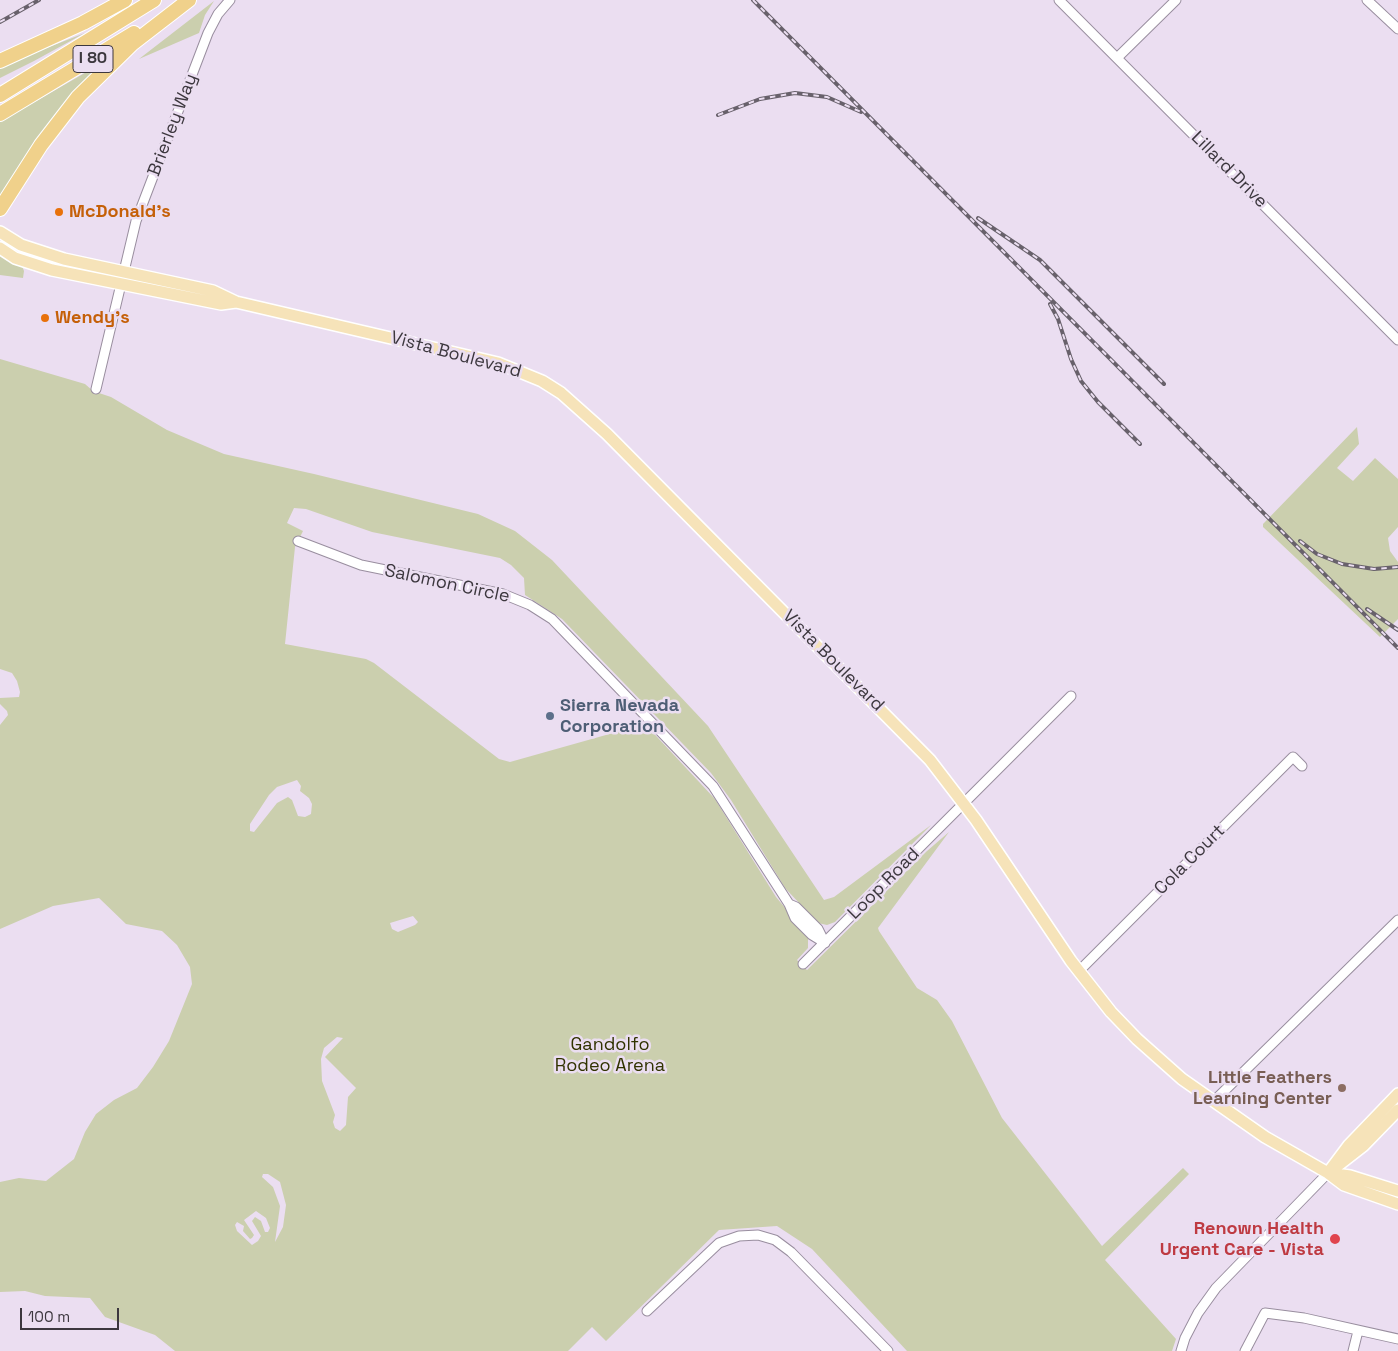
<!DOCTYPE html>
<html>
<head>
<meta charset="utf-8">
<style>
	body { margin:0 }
	#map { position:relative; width:1398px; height:1351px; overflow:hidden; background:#ebdef1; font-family:"Space Grotesk",sans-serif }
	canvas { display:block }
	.scale { position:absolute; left:20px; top:1308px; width:99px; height:22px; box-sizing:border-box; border:2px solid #3c373e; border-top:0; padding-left:6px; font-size:15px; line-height:18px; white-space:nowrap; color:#3c373e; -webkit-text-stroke:4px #ebdef1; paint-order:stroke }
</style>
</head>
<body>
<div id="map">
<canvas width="1398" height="1351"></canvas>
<div class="scale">100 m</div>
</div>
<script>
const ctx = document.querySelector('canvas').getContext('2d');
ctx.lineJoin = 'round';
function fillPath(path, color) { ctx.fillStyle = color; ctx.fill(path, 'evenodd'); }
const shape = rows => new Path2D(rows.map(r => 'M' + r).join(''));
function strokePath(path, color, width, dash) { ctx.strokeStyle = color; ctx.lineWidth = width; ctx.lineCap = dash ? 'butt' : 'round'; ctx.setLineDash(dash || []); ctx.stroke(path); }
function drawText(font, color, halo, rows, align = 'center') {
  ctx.font = font + ' "Space Grotesk",sans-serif'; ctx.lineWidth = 5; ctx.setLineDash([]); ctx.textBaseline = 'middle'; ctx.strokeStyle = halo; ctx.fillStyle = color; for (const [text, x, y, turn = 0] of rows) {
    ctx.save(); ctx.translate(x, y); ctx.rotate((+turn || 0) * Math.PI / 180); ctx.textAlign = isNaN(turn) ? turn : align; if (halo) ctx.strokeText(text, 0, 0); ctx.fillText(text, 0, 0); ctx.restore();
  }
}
const green = shape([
	[214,1,205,15,199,33,139,59],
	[85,33,34,61,0,78,0,66],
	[102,63,59,110,0,198,0,122],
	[0,255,22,266,24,271,23,278,0,275],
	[0,359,85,384,93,391,111,397,167,430,224,454,314,474,478,514,515,531,552,560,708,726,824,900,834,897,931,825,835,922,827,925,818,923,785,888,731,800,711,773,562,619,525,595,524,578,511,565,500,558,372,532,306,509,294,508,287,523,303,531,295,547,285,644,366,659,374,663,499,759,510,762,645,724,715,799,776,897,808,935,808,948,797,960,807,970,927,851,949,832,878,928,879,931,917,988,937,1000,952,1021,1002,1118,1102,1246,1183,1168,1189,1174,1105,1260,1176,1339,1172,1351,907,1351,812,1249,777,1226,719,1230,606,1341,592,1327,568,1351,175,1351,155,1335,105,1317,90,1298,45,1296,25,1291,0,1292,0,1182,19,1178,46,1181,74,1159,85,1132,96,1114,114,1100,137,1088,153,1067,169,1041,192,984,190,967,177,945,162,931,126,924,99,898,53,906,0,929,0,725,8,715,7,711,0,704,0,698,19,697,20,692,17,681,12,673,0,669],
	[297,780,301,786,300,791,309,798,312,804,311,814,305,817,298,816,292,800,288,797,277,803,254,832,250,831,250,824,269,795,277,787],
	[413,916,418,922,415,925,398,932,392,929,390,923],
	[337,1037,343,1038,325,1057,356,1088,348,1097,346,1125,340,1131,335,1128,333,1122,335,1115,322,1081,321,1059,324,1048],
	[268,1174,280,1182,286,1205,283,1227,275,1242,280,1206,273,1187,262,1177,263,1174],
	[256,1211,266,1218,270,1228,268,1232,265,1232,261,1221,255,1217,252,1221,261,1236,258,1241,252,1245,237,1231,235,1225,237,1222,244,1226,243,1231,250,1239,252,1238,254,1235,244,1220],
	[1357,427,1359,444,1337,468,1353,481,1375,458,1398,479,1398,527,1388,538,1390,551,1398,562,1398,619,1380,637,1263,527,1263,524]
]);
const minor = shape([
	[1059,0,1398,340],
	[1367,0,1398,29],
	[1117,58,1176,0],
	[96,389,136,221,208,33,218,14,230,0],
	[298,541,361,565,503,594,530,605,552,619,713,786,789,904,795,918,812,935,825,943],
	[789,904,796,907,818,929,825,943],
	[803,964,1071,696],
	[1079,971,1293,757,1302,766],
	[1213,1102,1398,920],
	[647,1311,719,1243,739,1236,758,1235,775,1240,791,1252,888,1351],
	[1181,1351,1185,1338,1198,1313,1216,1288,1328,1173],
	[1245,1351,1265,1313,1304,1318,1398,1339],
	[1353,1351,1358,1331]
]);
const major = shape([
	[0,232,21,245,64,259,213,291,236,302,498,363,542,381,561,393,607,434,930,760,976,820,1071,961,1111,1012,1137,1039,1182,1079,1265,1137,1328,1173,1344,1185,1398,1204],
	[0,248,15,258,52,270,221,304,236,302],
	[1336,1167,1363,1146,1398,1110],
	[1328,1173,1349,1145,1398,1094],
	[1328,1173,1350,1176,1398,1191]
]);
const highway = shape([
	[0,61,83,23,125,0],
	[0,95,154,0],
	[0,114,134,33],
	[0,209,41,145,78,97,132,44,189,0]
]);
const rail = shape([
	[753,0,1398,648],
	[0,22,39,0],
	[718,115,760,99,795,93,827,97,861,112],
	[978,218,1040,260,1164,384],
	[1050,304,1058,319,1071,359,1081,381,1098,402,1140,444],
	[1300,541,1317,554,1342,564,1374,569,1398,567],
	[1367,609,1398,630]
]);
const markers = [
	[59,212,5,"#e8710a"],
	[45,318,5,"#e8710a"],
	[550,716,5,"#5c6f8a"],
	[1342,1088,5,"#8d6e63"],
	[1335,1239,6,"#e0444e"]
];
const shields = [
	[93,59,40]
];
const shieldNames = [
	["I 80",93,59]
];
const streetNames = [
	["Brierley Way",173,125,-69],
	["Lillard Drive",1229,170,45],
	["Vista Boulevard",456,355,15],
	["Salomon Circle",447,584,12],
	["Vista Boulevard",833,661,45],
	["Cola Court",1190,860,-45],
	["Loop Road",884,884,-45]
];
const foodNames = [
	["McDonald's",69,212],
	["Wendy's",55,318]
];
const serviceNames = [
	["Sierra Nevada",560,706],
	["Corporation",560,727]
];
const parkNames = [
	["Gandolfo",610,1045],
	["Rodeo Arena",610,1066]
];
const educationNames = [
	["Little Feathers",1332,1078],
	["Learning Center",1332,1099]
];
const healthNames = [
	["Renown Health",1324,1229],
	["Urgent Care - Vista",1324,1250]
];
fillPath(green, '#cbcfae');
strokePath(minor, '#998e9f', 11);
strokePath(major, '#fff', 14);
strokePath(highway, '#fff', 16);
strokePath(minor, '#fff', 9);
strokePath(major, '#f6e3b9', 11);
strokePath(highway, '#f0d18b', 14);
strokePath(rail, '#68616b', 4);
strokePath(rail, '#ebdef1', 2, [5.5]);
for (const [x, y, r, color] of markers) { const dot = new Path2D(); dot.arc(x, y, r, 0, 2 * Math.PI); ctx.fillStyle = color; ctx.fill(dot); strokePath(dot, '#ebdef1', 2); }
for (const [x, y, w] of shields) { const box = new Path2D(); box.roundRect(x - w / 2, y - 13.5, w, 27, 4); ctx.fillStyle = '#ebdef1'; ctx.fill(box); strokePath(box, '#3c373e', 1); }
drawText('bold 16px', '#3c373e', null, shieldNames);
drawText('18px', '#3c373e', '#ebdef1', streetNames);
drawText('bold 18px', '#c56008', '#ebdef1', foodNames, 'left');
drawText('bold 18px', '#4e5e75', '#ebdef1', serviceNames, 'left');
drawText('18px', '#313300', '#ebdef1', parkNames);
drawText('bold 18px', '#785e54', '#ebdef1', educationNames, 'right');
drawText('bold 18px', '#be3a42', '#ebdef1', healthNames, 'right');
</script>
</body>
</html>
